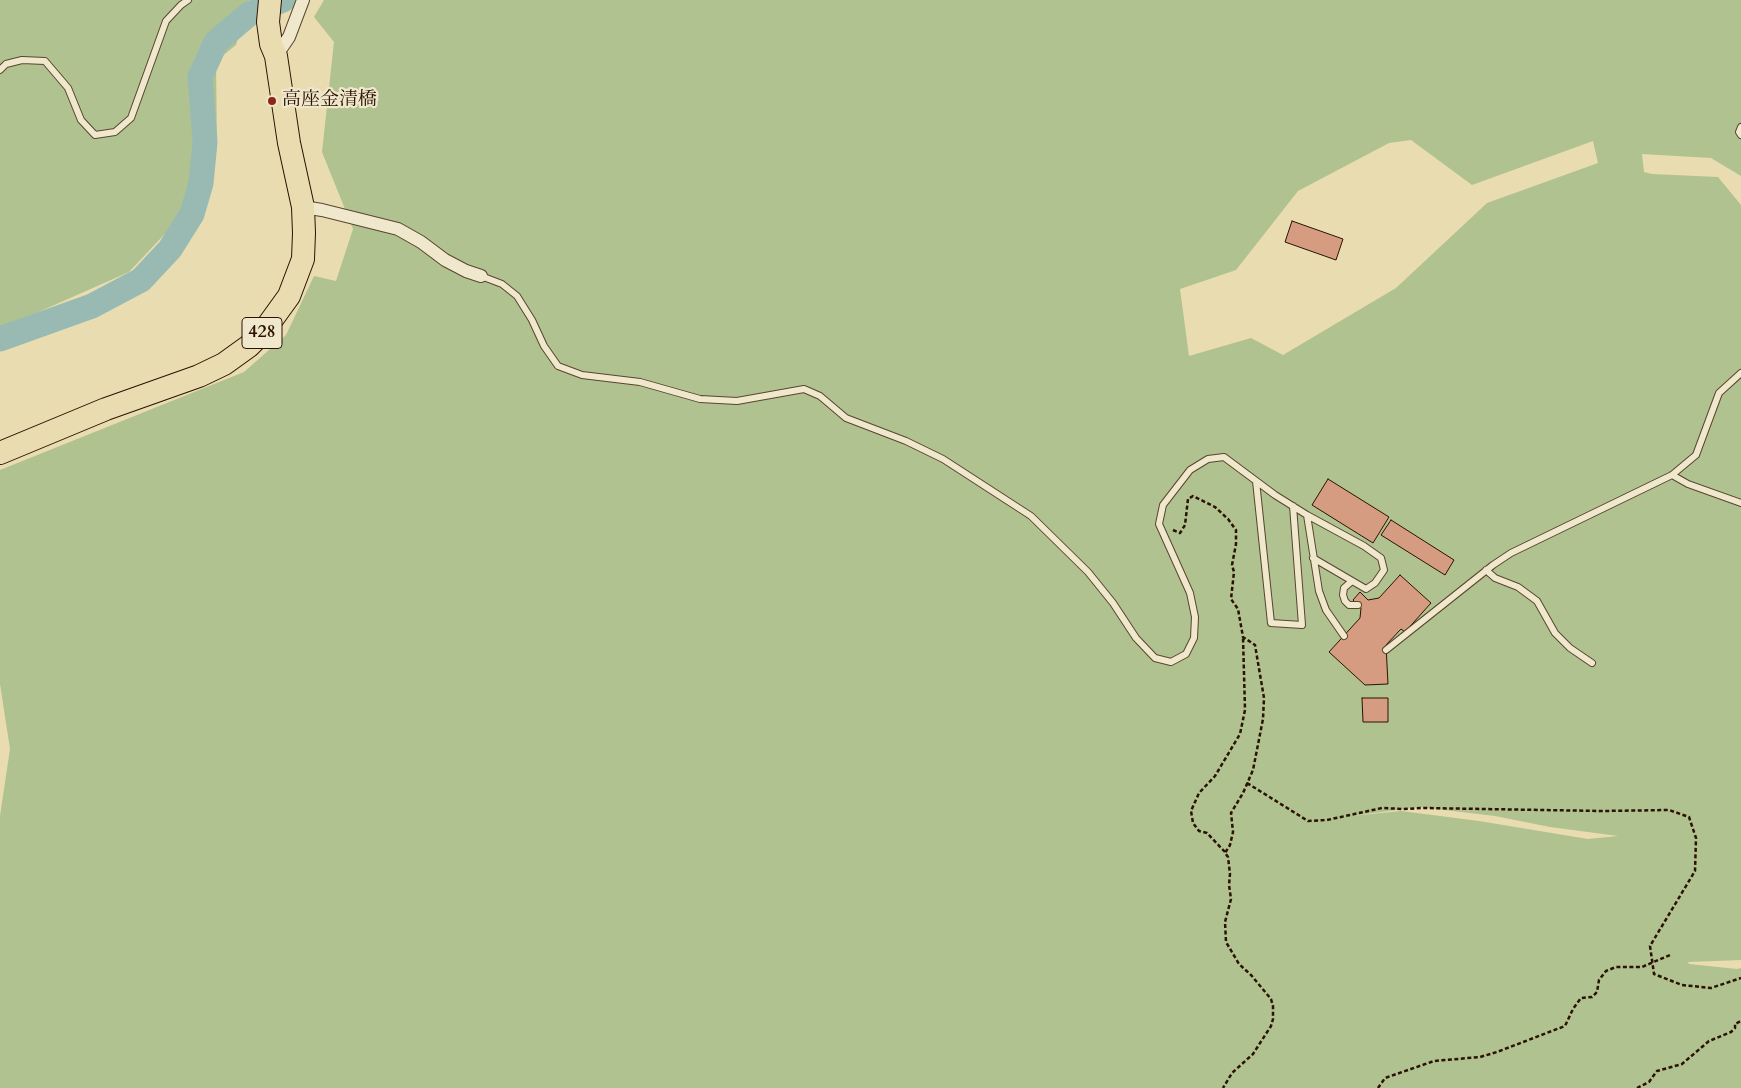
<!DOCTYPE html>
<html>
<head>
<meta charset="utf-8">
<style>
	body { margin:0 }
	canvas { display:block; background:#e8dcb0 }
</style>
</head>
<body>
<canvas width="1741" height="1088"></canvas>
<script>
const ctx = document.querySelector('canvas').getContext('2d');
ctx.lineJoin = 'round';
function fillPath(path, color) { ctx.fillStyle = color; ctx.fill(path, 'evenodd'); }
const shape = rows => new Path2D(rows.map(r => 'M' + r).join(''));
function strokePath(path, color, width, dash) { ctx.strokeStyle = color; ctx.lineWidth = width; ctx.lineCap = dash ? 'butt' : 'round'; ctx.setLineDash(dash || []); ctx.stroke(path); }
function drawText(font, color, halo, rows, align = 'center') {
  ctx.font = font + ' Cardo,"Noto Serif JP",serif'; ctx.lineWidth = 4.5; ctx.setLineDash([]); ctx.textBaseline = 'middle'; ctx.strokeStyle = halo; ctx.fillStyle = color; for (const [text, x, y, turn = 0] of rows) {
    ctx.save(); ctx.translate(x, y); ctx.rotate((+turn || 0) * Math.PI / 180); ctx.textAlign = isNaN(turn) ? turn : align; if (halo) ctx.strokeText(text, 0, 0); ctx.fillText(text, 0, 0); ctx.restore();
  }
}
const green = shape([
	[0,0,249,0,236,45,216,61,217,149,178,220,129,272,0,329],
	[324,0,1741,0,1741,176,1711,158,1642,154,1644,172,1652,174,1718,177,1741,205,1741,960,1688,962,1689,964,1737,969,1741,968,1741,1088,0,1088,0,816,10,749,0,684,0,470,244,372,286,335,314,276,336,281,353,229,322,152,334,42,314,17],
	[1411,140,1472,185,1593,141,1598,163,1487,203,1396,288,1283,355,1251,338,1189,356,1180,289,1236,270,1298,191,1389,143],
	[1419,807,1495,816,1550,827,1618,836,1588,839,1479,821,1401,811,1352,816]
]);
const river = shape([
	[0,339,92,306,141,280,170,249,192,214,201,183,205,142,200,77,216,42,249,14,283,0]
]);
const building = shape([
	[1292,221,1343,239,1336,260,1285,242,1292,221],
	[1328,479,1389,517,1373,543,1312,505,1328,479],
	[1391,520,1454,560,1445,575,1381,535,1391,520],
	[1400,575,1431,603,1405,632,1401,629,1386,645,1388,684,1365,685,1329,652,1360,618,1361,608,1353,600,1360,592,1368,600,1379,598,1400,575],
	[1362,698,1388,698,1388,722,1363,722,1362,698]
]);
const path = shape([
	[1173,530,1180,533,1185,525,1188,499,1193,496,1215,507,1228,519,1236,530,1236,544,1232,565,1234,572,1231,599,1238,609,1243,637,1255,645,1264,698,1263,719,1253,770,1243,793,1231,813,1233,832,1230,845,1225,853,1228,857,1230,874,1229,885,1231,899,1225,922,1226,942,1239,964,1251,975,1271,999,1273,1006,1273,1019,1271,1026,1253,1054,1232,1073,1223,1088],
	[1247,783,1308,821,1327,820,1382,808,1404,809,1423,808,1603,811,1669,810,1689,817,1696,838,1695,871,1650,946,1654,974,1682,985,1711,988,1741,978],
	[1225,852,1207,833,1199,831,1193,823,1191,811,1199,793,1215,776,1240,734,1245,710,1243,637],
	[1378,1088,1385,1078,1434,1061,1480,1057,1497,1052,1565,1026,1573,1009,1581,998,1592,997,1597,992,1599,980,1606,971,1616,967,1642,967,1670,955],
	[1637,1088,1649,1082,1657,1071,1682,1064,1709,1041,1731,1032,1735,1028,1735,1024,1741,1021]
]);
const lane = shape([
	[0,70,6,64,22,60,45,61,68,88,81,120,95,135,115,132,131,118,166,21,181,5,188,0],
	[1741,127,1739,132,1741,135],
	[481,276,502,284,517,296,532,320,544,346,558,366,582,375,640,382,700,399,737,401,804,389,820,396,846,418,906,441,943,459,1031,516,1088,572,1113,603,1136,638,1155,658,1171,662,1186,654,1194,638,1195,617,1190,593,1159,524,1163,505,1190,470,1208,459,1224,457,1275,495,1307,515,1319,591,1326,610,1344,636],
	[1672,475,1688,484,1741,503],
	[1256,481,1271,623,1302,625,1293,506],
	[1307,515,1364,546,1381,558,1384,570,1375,583,1366,589,1313,558],
	[1486,570,1495,578,1518,587,1537,601,1555,633,1570,648,1592,663],
	[1352,581,1344,588,1343,595,1345,601,1349,605,1358,605],
	[1386,650,1493,565,1511,553,1672,475,1696,455,1719,393,1741,373]
]);
const street = shape([
	[276,56,289,37,303,0],
	[303,207,322,210,398,229,421,242,445,260,466,271,481,276]
]);
const highway = shape([
	[0,453,106,409,199,376,224,364,249,346,263,332,289,296,303,259,304,233,303,207,289,143,276,56,271,44,268,22,270,0]
]);
const markers = [
	[272,101,5,"#8f2418"]
];
const shields = [
	[262,333,40]
];
const shieldNames = [
	["428",262,333]
];
const poiNames = [
	["高座金清橋",282,101]
];
fillPath(green, '#b0c290');
strokePath(river, '#98bab2', 25);
fillPath(building, '#d59c81');
strokePath(building, '#2b1203', 1);
strokePath(lane, '#5a442e', 8);
strokePath(street, '#5a442e', 14);
strokePath(highway, '#2b1203', 24);
strokePath(path, '#2b1203', 2.5, [4, 2.5]);
strokePath(lane, '#f0e8cc', 6);
strokePath(street, '#f0e8cc', 12);
strokePath(highway, '#e8dcb0', 22);
for (const [x, y, r, color] of markers) { const dot = new Path2D(); dot.arc(x, y, r, 0, 2 * Math.PI); ctx.fillStyle = color; ctx.fill(dot); strokePath(dot, '#f0e8cc', 2); }
for (const [x, y, w] of shields) { const box = new Path2D(); box.roundRect(x - w / 2, y - 15.5, w, 31, 4); ctx.fillStyle = '#f0e8cc'; ctx.fill(box); strokePath(box, '#2b1203', 1); }
drawText('bold 18px', '#2b1203', null, shieldNames);
drawText('19px', '#2b1203', '#f0e8cc', poiNames, 'left');
</script>
</body>
</html>
